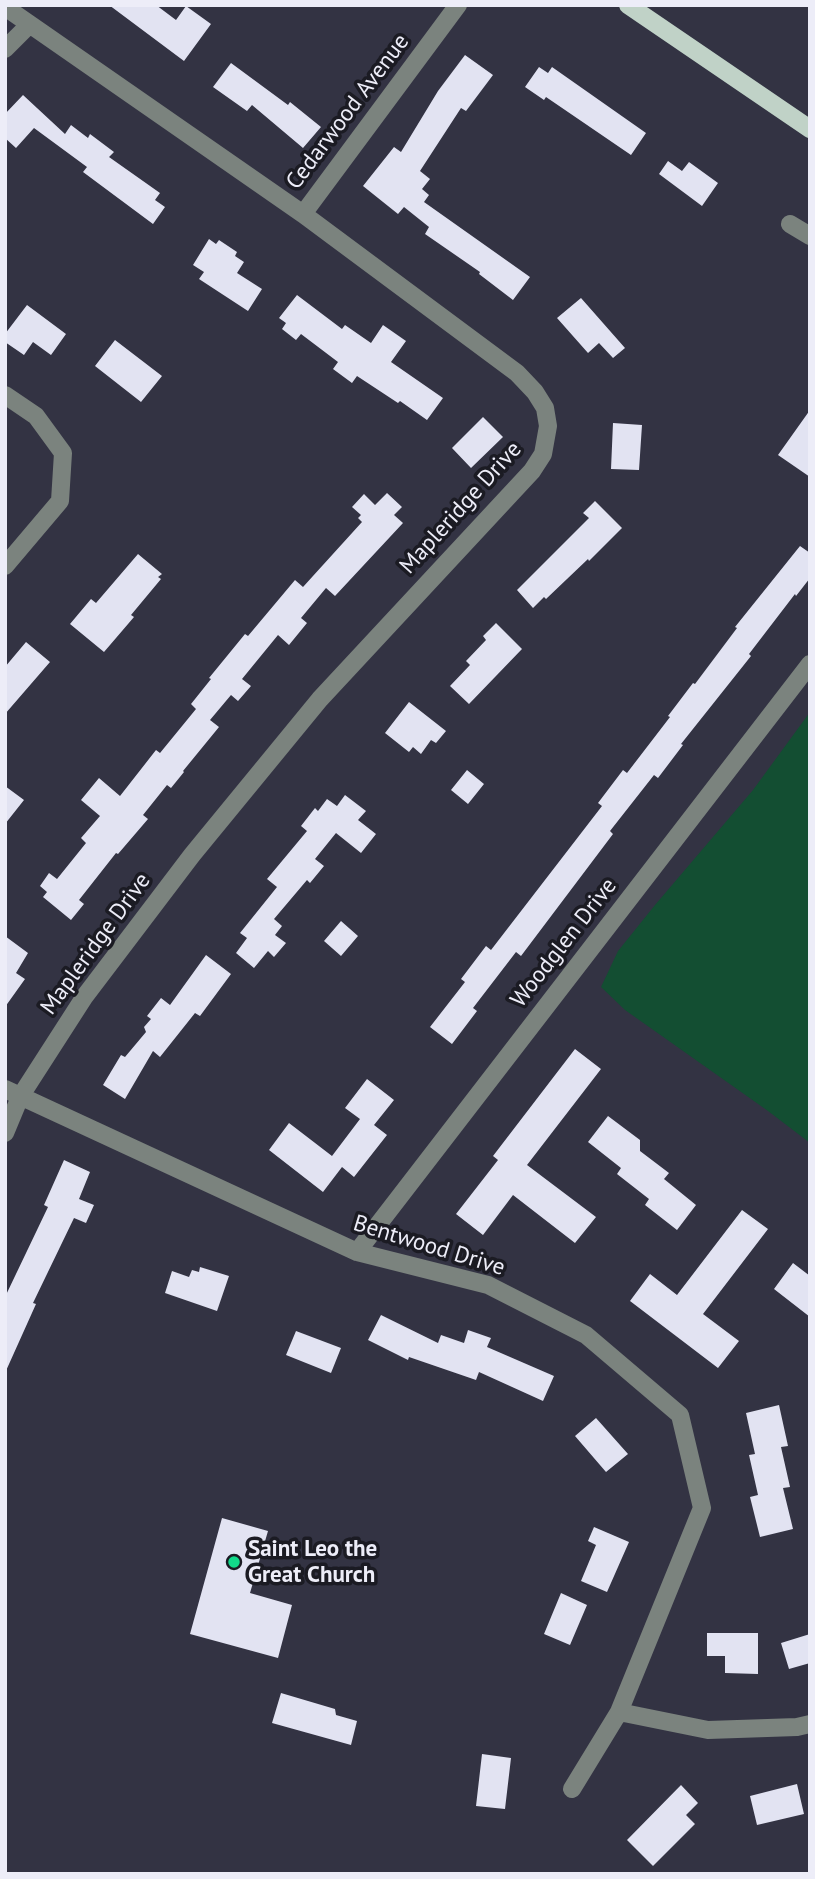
<!DOCTYPE html>
<html>
<head>
<meta charset="utf-8">
<style>
	body { margin:0 }
	#map { position:relative; width:815px; height:1879px; overflow:hidden; background:#333343; font-family:"PT Sans",sans-serif }
	canvas { display:block }
	.frame { position:absolute; inset:0; border:7px solid #ededf8; pointer-events:none }
</style>
</head>
<body>
<div id="map">
<canvas width="815" height="1879"></canvas>
<div class="frame"></div>
</div>
<script>
const ctx = document.querySelector('canvas').getContext('2d');
ctx.lineJoin = 'round';
function fillPath(path, color) { ctx.fillStyle = color; ctx.fill(path, 'evenodd'); }
const shape = rows => new Path2D(rows.map(r => 'M' + r).join(''));
function strokePath(path, color, width, dash) { ctx.strokeStyle = color; ctx.lineWidth = width; ctx.lineCap = dash ? 'butt' : 'round'; ctx.setLineDash(dash || []); ctx.stroke(path); }
function drawText(font, color, halo, rows, align = 'center') {
  ctx.font = font + ' "PT Sans",sans-serif'; ctx.lineWidth = 7; ctx.setLineDash([]); ctx.textBaseline = 'middle'; ctx.strokeStyle = halo; ctx.fillStyle = color; for (const [text, x, y, turn = 0] of rows) {
    ctx.save(); ctx.translate(x, y); ctx.rotate((+turn || 0) * Math.PI / 180); ctx.textAlign = isNaN(turn) ? turn : align; if (halo) ctx.strokeText(text, 0, 0); ctx.fillText(text, 0, 0); ctx.restore();
  }
}
const green = shape([
	[810,712,810,1143,768,1111,625,1010,601,987,618,951,655,905,753,790]
]);
const building = shape([
	[109,5,156,5,176,20,186,6,211,24,184,61],
	[465,55,493,75,466,111,461,108,420,171,430,179,422,189,429,195,424,202,530,277,513,300,479,274,480,272,425,234,429,227,404,207,398,214,363,186,394,147,401,152,438,91],
	[231,63,288,105,290,102,321,127,303,148,252,105,247,111,213,87],
	[539,67,548,73,552,67,646,133,631,155,546,97,544,100,525,87],
	[23,95,65,134,71,125,88,138,90,134,114,152,109,157,160,193,155,200,165,207,153,224,83,172,87,167,34,128,16,148,5,138,5,114],
	[668,161,682,171,689,162,718,183,702,206,659,174],
	[209,239,216,244,219,240,237,252,235,256,244,262,237,273,262,289,248,311,199,279,204,272,193,265],
	[297,295,342,329,345,325,371,343,383,325,406,341,391,362,443,398,427,420,400,401,398,403,357,376,352,383,333,369,338,362,301,334,296,340,282,329,286,323,279,318],
	[581,298,625,348,613,358,599,343,588,353,557,318],
	[27,305,66,334,51,355,33,342,24,355,5,342,5,334],
	[115,340,162,376,141,402,95,366],
	[810,410,810,477,778,455],
	[483,417,503,437,471,468,452,448],
	[613,423,642,425,639,470,611,469],
	[387,493,402,507,394,515,403,523,335,596,326,588,301,618,307,623,289,645,278,635,242,679,251,686,238,701,231,695,210,720,219,727,183,771,184,772,171,788,167,785,143,815,148,819,118,854,116,853,79,900,84,904,71,920,43,897,47,892,40,886,49,873,57,879,86,843,81,838,100,816,81,800,99,778,120,796,156,750,160,753,196,709,191,704,211,679,209,678,245,634,248,636,295,580,303,587,362,522,358,518,361,515,352,507,364,494,375,505],
	[595,501,622,528,589,561,588,559,546,599,544,597,533,608,517,590,589,518,583,513],
	[800,546,810,553,810,578,796,596,795,594,749,654,751,656,681,744,683,745,658,778,654,775,610,831,613,834,521,956,516,952,473,1008,477,1011,452,1044,430,1027,465,982,461,979,486,946,491,950,602,806,598,803,623,770,627,773,670,717,668,716,693,683,695,684,737,628,735,627],
	[138,554,162,574,158,577,161,579,131,615,134,617,104,652,70,624,91,599,96,603],
	[496,623,522,649,469,704,450,686,470,665,466,661,486,640,483,636],
	[26,642,50,662,5,714,5,667],
	[409,702,446,731,436,743,431,740,421,754,413,747,409,752,385,733],
	[467,770,484,784,468,804,451,790],
	[5,786,24,800,5,824],
	[345,795,366,811,358,820,376,834,361,853,336,833,315,859,324,866,310,883,307,880,274,919,282,926,275,935,286,943,274,957,268,951,254,968,236,953,247,938,240,933,277,887,267,879,307,831,301,826,315,808,318,811,327,799,337,806],
	[341,921,358,936,341,956,324,941],
	[5,936,28,953,16,973,25,979,5,1007],
	[206,955,231,974,200,1016,195,1013,160,1057,153,1051,125,1099,103,1085,121,1055,125,1057,146,1032,144,1027,151,1019,147,1016,161,998,170,1005],
	[575,1049,601,1069,527,1165,596,1217,575,1243,513,1195,483,1235,456,1214,498,1160,493,1156],
	[367,1079,394,1100,374,1125,387,1135,354,1177,342,1167,323,1192,269,1150,289,1123,332,1156,360,1119,345,1108],
	[608,1116,640,1140,640,1151,669,1173,664,1179,696,1205,677,1230,645,1205,649,1199,617,1174,621,1168,588,1142],
	[64,1160,90,1172,79,1199,94,1205,86,1223,74,1218,33,1303,36,1304,5,1373,5,1297,48,1207,44,1205],
	[742,1210,768,1229,703,1314,739,1341,718,1368,630,1301,650,1274,677,1295],
	[793,1263,810,1276,810,1317,774,1289],
	[200,1267,229,1276,217,1311,165,1293,172,1271,189,1277,192,1270,199,1272],
	[381,1315,438,1343,441,1335,464,1343,468,1330,491,1338,487,1347,554,1376,543,1401,479,1372,476,1380,409,1357,408,1360,368,1340],
	[296,1331,341,1348,331,1373,286,1355],
	[779,1405,788,1446,781,1447,790,1487,783,1488,793,1529,760,1537,750,1497,758,1495,749,1455,755,1454,746,1413],
	[596,1418,628,1454,606,1472,575,1436],
	[222,1518,268,1531,250,1593,292,1605,278,1658,190,1634],
	[594,1527,629,1542,607,1592,581,1581,596,1545,588,1541],
	[561,1593,587,1605,570,1645,544,1634],
	[707,1633,758,1633,758,1674,725,1673,725,1656,707,1656],
	[810,1634,810,1663,789,1669,781,1643],
	[281,1693,335,1709,336,1715,357,1721,351,1745,272,1723],
	[482,1754,511,1758,505,1809,476,1806],
	[797,1784,804,1814,757,1825,750,1796],
	[681,1785,698,1803,686,1815,695,1824,653,1866,627,1840]
]);
const minor = shape([
	[5,7,303,214,517,373,535,392,545,408,548,426,543,454,532,471,320,699,192,855,85,996,20,1097,5,1133],
	[5,49,29,25],
	[303,214,458,5],
	[790,224,810,236],
	[5,395,36,416,63,453,60,501,5,566],
	[5,1089,357,1252,488,1285,586,1335,680,1415,702,1508,619,1712,572,1789],
	[357,1252,810,664],
	[619,1712,708,1730,797,1727,810,1724]
]);
const major = shape([
	[628,5,810,129]
]);
const markers = [
	[234,1562,7,"#12d98a"]
];
const streetNames = [
	["Cedarwood Avenue",348,112,-53],
	["Mapleridge Drive",461,508,-48],
	["Woodglen Drive",564,943,-52],
	["Mapleridge Drive",96,944,-54],
	["Bentwood Drive",429,1246,17]
];
const poiNames = [
	["Saint Leo the",248,1549],
	["Great Church",248,1575]
];
fillPath(green, '#134e32');
fillPath(building, '#e2e3f2');
strokePath(minor, '#7b837e', 18);
strokePath(major, '#c0d2c7', 18);
for (const [x, y, r, color] of markers) { const dot = new Path2D(); dot.arc(x, y, r, 0, 2 * Math.PI); ctx.fillStyle = color; ctx.fill(dot); strokePath(dot, '#1b1b23', 2.5); }
drawText('23px', '#ededf8', '#1b1b23', streetNames);
drawText('bold 23px', '#ededf8', '#1b1b23', poiNames, 'left');
</script>
</body>
</html>
